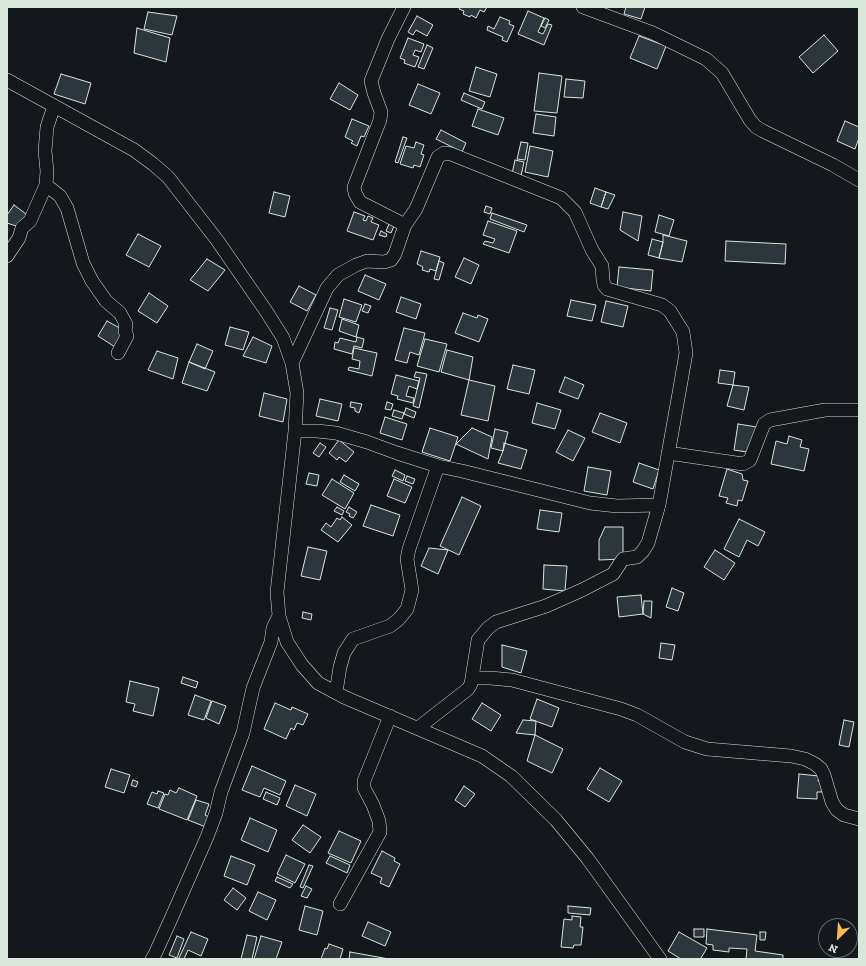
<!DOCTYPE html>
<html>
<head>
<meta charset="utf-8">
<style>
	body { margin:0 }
	#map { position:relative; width:866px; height:966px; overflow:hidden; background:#14181c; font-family:"Zilla Slab",serif }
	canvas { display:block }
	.frame { position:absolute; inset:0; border:8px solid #d8e6dc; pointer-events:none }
	.north { position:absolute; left:818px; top:918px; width:40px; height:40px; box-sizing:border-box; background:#14181c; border:1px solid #626a69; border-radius:50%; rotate:205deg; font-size:11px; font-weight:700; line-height:16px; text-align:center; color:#d8e6dc }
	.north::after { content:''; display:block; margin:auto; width:14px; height:18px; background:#ffb74d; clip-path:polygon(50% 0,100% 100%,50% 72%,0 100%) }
</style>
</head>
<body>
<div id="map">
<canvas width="866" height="966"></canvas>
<div class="frame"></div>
<div class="north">N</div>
</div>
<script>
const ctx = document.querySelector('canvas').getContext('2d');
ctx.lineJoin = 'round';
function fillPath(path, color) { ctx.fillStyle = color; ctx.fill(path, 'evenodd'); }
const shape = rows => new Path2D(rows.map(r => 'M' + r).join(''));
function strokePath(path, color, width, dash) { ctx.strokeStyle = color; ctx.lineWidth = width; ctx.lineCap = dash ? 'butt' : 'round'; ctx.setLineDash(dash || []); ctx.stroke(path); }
const building = shape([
	[460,7,487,7,484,12,480,10,476,18,471,15,470,17,463,14,464,11,459,9,460,7],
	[626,7,645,7,641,19,624,14,626,7],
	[528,11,544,18,538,32,543,34,548,24,552,25,544,45,518,34,528,11],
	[148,12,177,16,172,35,144,29,148,12],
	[417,16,433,25,427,36,416,30,413,35,408,32,417,16],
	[500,17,510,21,509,24,514,26,507,42,502,40,503,37,487,30,488,26,494,29,500,17],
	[545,18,549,20,545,28,541,26,545,18],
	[137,28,170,38,166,62,134,53,137,28],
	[824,35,838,51,813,73,799,57,824,35],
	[639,36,666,46,657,69,630,58,639,36],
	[408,38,424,44,421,52,415,50,413,55,419,57,415,67,404,63,405,60,400,58,408,38],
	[427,45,433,48,424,69,418,67,427,45],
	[476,67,497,74,490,97,469,91,476,67],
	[539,73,562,76,557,113,534,111,539,73],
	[61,74,91,83,85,104,54,94,61,74],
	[566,79,585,81,583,98,564,97,566,79],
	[339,83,358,95,350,110,330,99,339,83],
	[418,84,440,93,431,114,409,105,418,84],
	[464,93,485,102,482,109,461,100,464,93],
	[478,109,504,118,498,135,472,126,478,109],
	[536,114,556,117,554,136,533,133,536,114],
	[352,119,369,126,364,137,361,136,357,146,351,143,353,141,345,137,352,119],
	[845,121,859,127,859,138,855,149,837,141,845,121],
	[441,130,466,143,462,152,436,139,441,130],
	[403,137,407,138,398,163,395,162,403,137],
	[416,142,424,145,421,154,424,155,420,167,414,165,413,168,400,164,406,146,414,148,416,142],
	[521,142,528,143,525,160,517,159,521,142],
	[530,146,553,151,548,177,525,172,530,146],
	[515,160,524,162,521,176,512,174,515,160],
	[595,188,606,192,601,207,590,203,595,188],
	[274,192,290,196,285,217,269,213,274,192],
	[606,192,615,195,608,209,601,207,606,192],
	[14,205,26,214,22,228,7,223,7,215,14,205],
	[486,206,492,208,490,214,484,212,486,206],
	[354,212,365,216,363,220,366,221,368,216,373,218,371,222,379,225,373,240,347,231,354,212],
	[623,212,642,216,638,241,620,230,623,212],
	[492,213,527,225,524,232,490,219,492,213],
	[659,215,674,220,669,236,655,232,659,215],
	[488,221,517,231,509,253,483,244,485,241,493,243,495,239,483,235,488,221],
	[389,224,394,226,391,233,386,231,389,224],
	[381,231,387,234,386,237,379,235,381,231],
	[138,234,161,246,149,267,126,255,138,234],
	[663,235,687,241,682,262,659,258,663,242,663,235],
	[652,239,663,242,659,258,648,255,652,239],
	[726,241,786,244,785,264,725,261,726,241],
	[421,251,440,257,436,271,430,269,429,272,422,270,423,267,417,264,421,251],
	[464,258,479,265,471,284,455,277,464,258],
	[207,259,225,270,208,291,190,280,207,259],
	[439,261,444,263,439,280,434,279,439,261],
	[619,267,653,270,651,291,617,287,619,267],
	[365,275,386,284,379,300,358,291,365,275],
	[299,286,316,295,307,311,290,302,299,286],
	[149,293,168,306,157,323,138,311,149,293],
	[401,297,421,304,416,319,396,312,401,297],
	[344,299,362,305,356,322,339,317,344,299],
	[571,300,596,305,592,321,567,316,571,300],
	[606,301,628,306,623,327,601,322,606,301],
	[365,304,371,306,368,313,362,311,365,304],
	[330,308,338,310,332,330,324,328,330,308],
	[463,313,477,318,478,315,488,319,479,342,455,333,463,313],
	[342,319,359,325,356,337,339,331,342,319],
	[107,321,125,331,115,347,98,336,107,321],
	[230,327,249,332,243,350,225,345,230,327],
	[404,328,425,333,419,355,410,352,407,363,395,360,404,328],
	[253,337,272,346,266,363,243,356,253,337],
	[357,337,364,339,362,348,354,346,352,354,334,349,335,342,338,343,340,338,356,342,357,337],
	[425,339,447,344,439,372,417,366,425,339],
	[197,344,213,351,205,369,189,362,197,344],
	[354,348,377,353,372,376,348,370,349,367,359,369,360,361,352,359,354,348],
	[447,350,473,357,469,380,441,372,447,350],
	[157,351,178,358,173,379,148,370,157,351],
	[189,362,215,372,207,391,182,383,189,362],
	[513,365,535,370,529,394,507,389,513,365],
	[720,370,735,372,733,385,718,383,720,370],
	[416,372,427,374,419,408,413,406,420,378,414,377,416,372],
	[396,375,419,381,417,389,409,386,406,396,414,398,413,403,397,399,398,396,391,394,396,375],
	[565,377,584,385,578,399,559,392,565,377],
	[469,380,495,386,488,421,461,415,469,380],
	[733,385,749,387,744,410,727,406,733,385],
	[264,393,287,399,283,422,259,416,264,393],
	[320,399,342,404,338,421,316,416,320,399],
	[351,402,362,404,359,413,355,411,355,408,350,407,351,402],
	[387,402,393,404,391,410,385,409,387,402],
	[537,403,561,410,555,429,532,423,537,403],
	[406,408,416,412,414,418,404,414,406,408],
	[394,410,404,413,402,419,392,416,394,410],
	[600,413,627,423,620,443,592,432,600,413],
	[385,417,407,424,402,440,380,433,385,417],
	[738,424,757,427,753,453,734,450,738,424],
	[430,428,458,437,450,461,422,452,430,428],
	[472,428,492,437,488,459,456,444,472,428],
	[495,429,508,432,503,451,491,448,495,429],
	[568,430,585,438,573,461,556,452,568,430],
	[789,436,802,440,800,447,809,449,804,471,771,464,776,441,787,444,789,436],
	[339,440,354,452,346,462,339,457,337,460,329,453,339,440],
	[320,443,326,447,319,457,313,453,320,443],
	[504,443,527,450,521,469,498,463,503,451,504,443],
	[639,463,659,470,653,489,633,482,639,463],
	[588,467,611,471,607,495,584,491,588,467],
	[727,469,742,474,743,480,748,481,742,501,738,500,737,506,726,503,728,498,719,496,727,469],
	[395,470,405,475,403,481,392,476,395,470],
	[309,473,319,475,317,486,306,484,309,473],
	[344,475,359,484,355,491,340,482,344,475],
	[407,476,415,479,413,484,405,481,407,476],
	[332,479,354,493,345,509,322,495,332,479],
	[394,479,412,487,405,503,387,496,394,479],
	[462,497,481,506,459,555,440,546,462,497],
	[371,505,400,515,393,536,363,526,371,505],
	[337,507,344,511,342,515,334,511,337,507],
	[349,507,357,512,353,518,349,516,350,514,346,512,349,507],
	[540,510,562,513,559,532,537,529,540,510],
	[342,517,352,525,338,542,321,530,326,523,331,527,337,518,340,520,342,517],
	[739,519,765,532,758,546,747,540,739,557,724,549,739,519],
	[605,527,623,527,623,559,599,560,599,540,605,527],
	[308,547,327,551,320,580,301,576,308,547],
	[429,548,448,550,438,574,421,566,429,548],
	[715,550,735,563,724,580,704,567,715,550],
	[544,565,567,566,565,591,543,589,544,565],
	[672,588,684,593,678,611,666,607,672,588],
	[641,595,643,614,619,617,617,597,641,595],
	[644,601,652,601,651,618,643,614,644,601],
	[303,612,312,614,311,620,302,618,303,612],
	[661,643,675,645,672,660,659,658,661,643],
	[502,645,527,651,521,673,502,667,502,645],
	[183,677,198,682,196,688,181,683,183,677],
	[130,681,159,688,153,716,133,711,135,704,126,702,130,681],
	[195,695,211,701,204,720,188,715,195,695],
	[537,699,559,708,552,727,530,719,537,699],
	[212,701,226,706,219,724,206,718,212,701],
	[275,703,291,710,292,707,308,714,303,725,297,723,294,730,291,728,286,739,264,729,275,703],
	[482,703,501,715,491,731,472,719,482,703],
	[523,720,536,721,535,735,516,733,523,720],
	[844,720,854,722,849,747,839,745,844,720],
	[535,735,563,749,552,773,527,761,535,735],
	[252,766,286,781,280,795,264,788,260,797,242,790,252,766],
	[600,768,622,781,609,802,587,789,600,768],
	[111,769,130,775,124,793,105,787,111,769],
	[799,774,819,776,818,781,823,781,822,792,817,792,817,799,797,798,799,774],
	[133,780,138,782,136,787,131,785,133,780],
	[295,785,316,794,307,816,286,806,295,785],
	[464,786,475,794,465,807,455,800,464,786],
	[179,788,197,796,187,820,159,809,165,794,168,795,170,790,176,793,179,788],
	[158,791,164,793,158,808,147,804,152,792,157,794,158,791],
	[266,792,280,798,277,805,263,799,266,792],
	[196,800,209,804,205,815,209,817,206,827,188,820,196,800],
	[250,818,277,830,268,852,241,840,250,818],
	[303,825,321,837,310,853,292,840,303,825],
	[339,831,361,841,351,863,328,853,339,831],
	[382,851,395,858,394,861,400,864,389,887,380,883,382,878,371,873,382,851],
	[286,855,305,864,295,883,277,874,286,855],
	[231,856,255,865,247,885,224,876,231,856],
	[330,856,350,865,347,873,326,863,330,856],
	[309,865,313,866,303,888,300,887,309,865],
	[277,877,293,884,290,888,275,881,277,877],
	[306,886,312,889,307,898,301,896,306,886],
	[233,888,246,898,237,910,224,900,233,888],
	[258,892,276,900,267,920,249,911,258,892],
	[305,906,323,911,317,935,299,930,305,906],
	[568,906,591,908,590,915,568,913,568,906],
	[572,916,581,917,580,927,583,927,581,945,574,945,573,948,561,947,564,919,572,920,572,916],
	[368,922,391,932,385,946,362,936,368,922],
	[694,929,704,929,704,937,694,937,694,929],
	[707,929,757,935,755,951,783,955,783,959,746,959,747,949,729,948,729,952,713,950,713,945,706,944,707,929],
	[191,932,208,939,201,956,188,950,184,959,181,959,179,958,191,932],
	[679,932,707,948,701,958,703,959,681,959,668,951,679,932],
	[760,932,766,932,765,940,760,940,760,932],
	[247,935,257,937,252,959,241,959,247,935],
	[177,936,184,939,177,958,169,955,177,936],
	[261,936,282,942,276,959,254,959,261,936],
	[329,944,343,949,340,959,321,959,325,948,327,949,329,944],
	[350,952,389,959,349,959,350,952]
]);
const minor = shape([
	[404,7,388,39,371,81,374,93,381,112,380,120,354,187,355,193,360,202,405,225],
	[583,7,653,33,706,59,722,73,750,120,756,127,763,131,833,165,859,180],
	[7,80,134,150,153,164,168,177,217,240,266,311,283,338,292,363,297,393,295,431,277,592,279,616,287,642,302,665,318,683,344,697,482,756,511,776,556,820,588,859,660,959],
	[46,185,60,196,67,208,83,263,92,281,106,301,120,313,126,324,125,331,127,336,118,353],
	[7,256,19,238,22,228,30,221,46,185,47,171,45,151,47,127,54,106],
	[292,363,327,288,338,275,356,265,367,261,384,262,391,260,395,254,405,225,416,209,438,157,444,153,451,154,561,198,575,212,592,250,602,266,603,280,604,285,607,289,662,305,670,311,683,332,686,353,679,393,659,505,648,543,643,551,637,557,623,559,613,574,582,590,546,606,496,622,488,628,478,640,471,684,468,689,418,728],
	[295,431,317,431,336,433,367,442,397,453,438,466,462,471,590,503,617,506,659,505],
	[668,453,743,464,750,460,764,424,770,420,825,410,859,410],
	[472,678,490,678,512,680,621,709,637,715,685,742,707,749,791,756,805,759,815,764,821,769,824,775,832,802,837,810,844,815,859,819],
	[336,692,340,667,344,653,353,639,390,626,399,619,407,609,412,590,407,559,409,549,438,466],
	[340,904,380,832,379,821,373,805,364,788,364,781,390,716],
	[152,959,155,954,170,921,207,837,216,813,221,792,243,733,253,688,271,642,273,628,279,616]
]);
fillPath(building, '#2c363c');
strokePath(building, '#d8e6dc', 1);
strokePath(minor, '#d8e6dc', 14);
strokePath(minor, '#14181c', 13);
</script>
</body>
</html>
